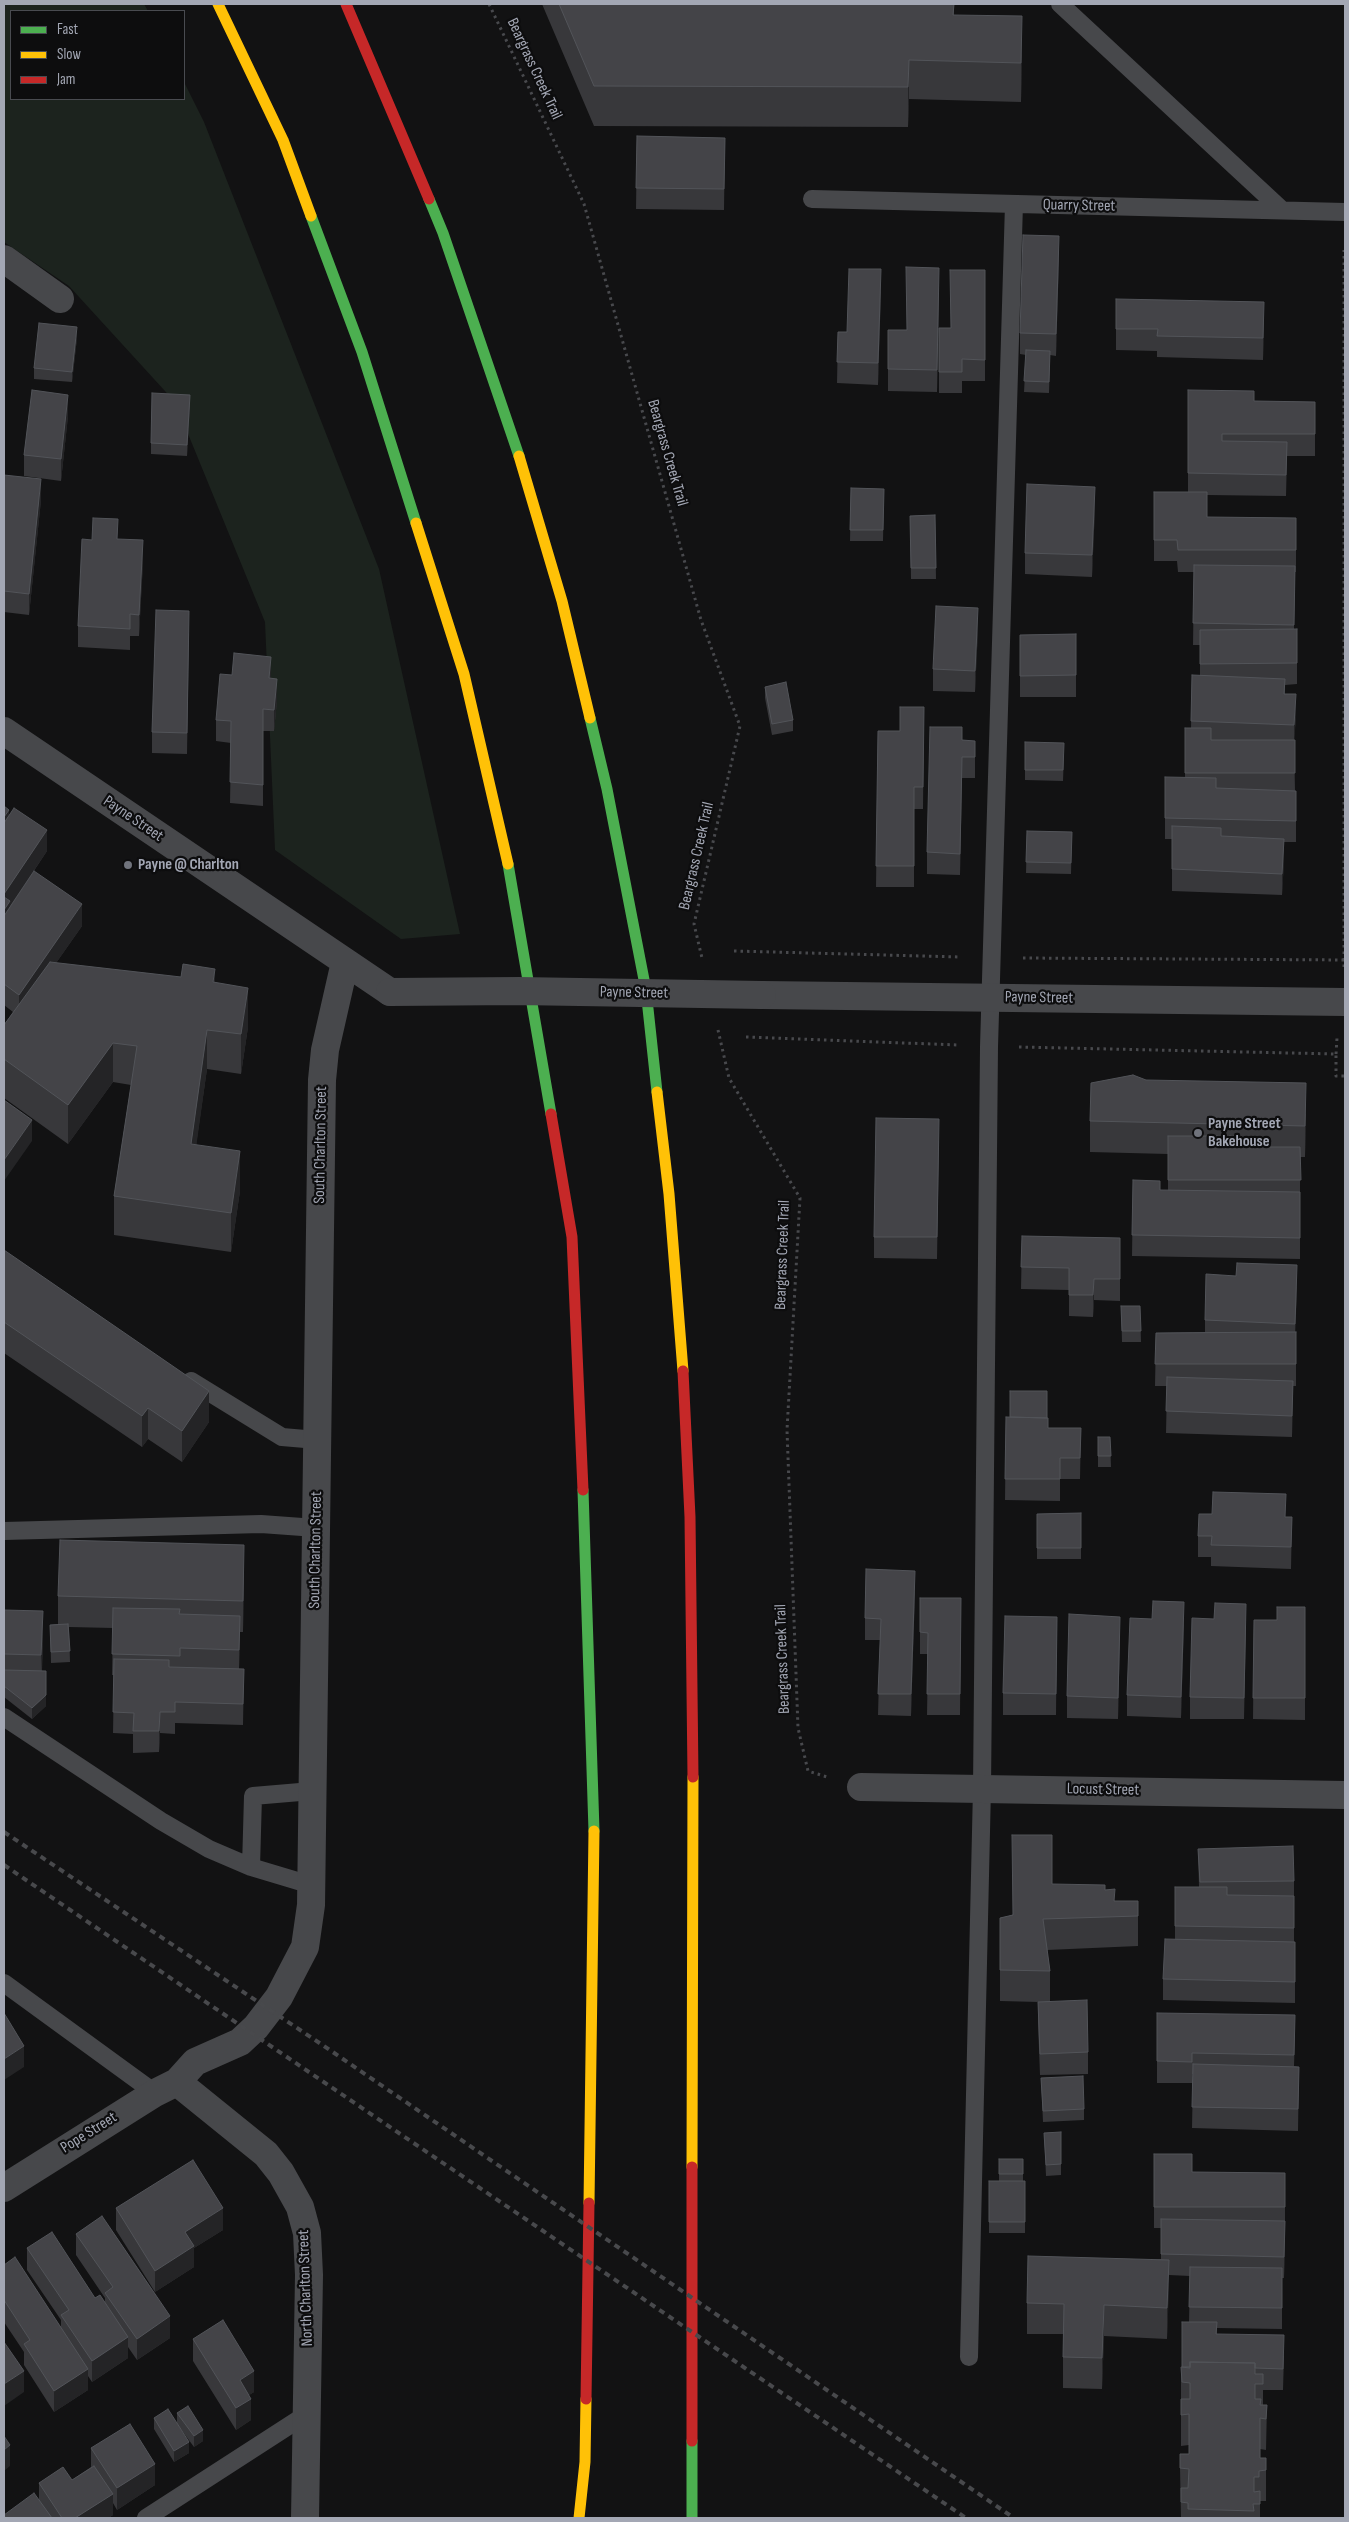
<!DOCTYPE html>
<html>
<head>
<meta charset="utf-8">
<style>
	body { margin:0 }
	#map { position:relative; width:1349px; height:2522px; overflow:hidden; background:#121213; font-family:"Sofia Sans Condensed",sans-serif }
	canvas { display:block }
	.frame { position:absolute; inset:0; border:5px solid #a3a7b4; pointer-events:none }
	.legend { position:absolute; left:10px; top:10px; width:175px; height:90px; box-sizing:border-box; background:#0d0d0e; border:1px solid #494b50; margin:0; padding:6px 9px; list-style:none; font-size:15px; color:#a3a7b4 }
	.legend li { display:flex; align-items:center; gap:10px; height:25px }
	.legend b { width:25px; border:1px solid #494b50 }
</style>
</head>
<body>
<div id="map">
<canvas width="1349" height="2522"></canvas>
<div class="frame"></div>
<ul class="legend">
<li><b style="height:6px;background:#4caf50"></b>Fast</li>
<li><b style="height:6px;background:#ffc107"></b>Slow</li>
<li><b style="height:6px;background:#c62828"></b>Jam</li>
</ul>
</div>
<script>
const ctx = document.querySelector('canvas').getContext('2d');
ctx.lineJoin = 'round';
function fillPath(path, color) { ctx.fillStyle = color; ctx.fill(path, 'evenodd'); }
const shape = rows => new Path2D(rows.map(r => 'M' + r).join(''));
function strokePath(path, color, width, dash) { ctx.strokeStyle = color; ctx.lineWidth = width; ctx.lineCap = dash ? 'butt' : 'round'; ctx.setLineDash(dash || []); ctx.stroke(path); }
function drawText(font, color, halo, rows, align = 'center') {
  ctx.font = font + ' "Sofia Sans Condensed",sans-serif'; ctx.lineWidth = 4.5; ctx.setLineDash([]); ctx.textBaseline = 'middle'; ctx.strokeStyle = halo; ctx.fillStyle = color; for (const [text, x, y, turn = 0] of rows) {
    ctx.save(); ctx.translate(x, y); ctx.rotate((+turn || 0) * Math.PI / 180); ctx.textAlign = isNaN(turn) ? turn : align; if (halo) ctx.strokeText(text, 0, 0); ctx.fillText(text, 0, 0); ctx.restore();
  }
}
const green = shape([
	[4,4,144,4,148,11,11,11,11,99,184,99,184,82,204,122,379,569,460,934,401,939,275,850,265,622,175,402,69,286,4,242]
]);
const path = shape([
	[489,4,584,204,701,620,740,726,694,924,702,958],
	[734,951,960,957],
	[1023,958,1345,960],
	[1344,967,1344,250],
	[718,1030,729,1078,800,1198,787,1430,798,1728,808,1771,827,1777],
	[746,1037,958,1045],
	[1019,1047,1336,1054,1336,1076,1345,1076],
	[1336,1054,1337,1038]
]);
const lane = shape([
	[1060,4,1282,210],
	[812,199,1345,212],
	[191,1381,282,1437,317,1440],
	[4,1531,261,1524,316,1528],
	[4,1717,161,1821,209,1849,251,1867,311,1885],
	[251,1867,253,1796,312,1791],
	[4,1983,155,2093],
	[969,2357,982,1788,989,1047,1014,204],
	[146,2518,307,2414]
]);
const street = shape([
	[4,259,60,299],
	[4,731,390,992],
	[762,995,1345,1002],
	[861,1787,1345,1795],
	[177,2082,266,2154,281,2173,300,2207,307,2233,309,2275,305,2518],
	[4,2188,155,2093,177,2082,195,2062,240,2042,256,2027,279,1997,305,1947,311,1905,322,1080,325,1050,345,962]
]);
const fast = shape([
	[429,199,443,233,519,456],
	[311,216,362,352,416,523],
	[590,718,607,789,646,990,657,1092],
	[508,864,551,1114],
	[583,1490,594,1831],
	[692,2518,692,2441]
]);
const slow = shape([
	[218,4,283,140,311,216],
	[519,456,562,601,590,718],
	[416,523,464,674,508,864],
	[657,1092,669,1194,683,1371],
	[692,2167,693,1777],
	[589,2203,594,1831],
	[579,2518,585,2462,586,2399]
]);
const jam = shape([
	[346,4,429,199],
	[551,1114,572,1237,583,1490],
	[683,1371,690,1517,693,1777],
	[586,2399,589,2203],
	[692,2441,692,2167]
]);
const rail = shape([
	[4,1832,321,2044,1014,2518],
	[4,1865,966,2518]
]);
const streetBridge = shape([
	[390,992,519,991,762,995]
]);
const wall = shape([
	[542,4,954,4,954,15,1022,55,1021,102,909,99,908,127,594,126],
	[637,136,725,138,724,210,636,209],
	[1059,258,1056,356,1050,355,1049,393,1024,392,1026,355,1020,354,1020,333],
	[985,270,985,381,962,381,962,393,939,393,939,328,951,328],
	[939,289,937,392,888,391,888,330,907,330],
	[881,291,878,385,837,383,838,332,847,332],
	[1116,299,1264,323,1263,360,1157,357,1157,351,1116,350],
	[77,338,72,382,34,379,34,368],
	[1188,390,1254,401,1315,402,1315,456,1287,456,1286,496,1207,495,1207,517,1296,518,1296,572,1295,572,1294,629,1297,629,1297,684,1285,685,1285,694,1296,716,1294,740,1295,791,1296,812,1296,842,1284,842,1284,860,1282,895,1172,891,1172,839,1165,839,1165,818,1185,777,1185,728,1191,728,1192,675,1200,676,1200,645,1193,645,1194,572,1178,572,1177,561,1154,561,1154,492,1188,492],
	[190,405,187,456,151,454,151,443],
	[68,416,61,481,24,476,24,455],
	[4,475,41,500,29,615,4,612],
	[851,488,884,489,883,541,850,541],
	[1095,508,1092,577,1025,574,1025,553],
	[935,515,936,579,911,579,910,516],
	[118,539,143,562,139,636,130,636,130,650,78,647,78,626,92,540],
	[978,630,975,692,933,691,933,669],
	[189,632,187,754,152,753,152,732],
	[1076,634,1076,697,1020,697,1020,635],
	[232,675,271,679,277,701,274,731,263,731,263,806,230,803,231,743,216,741,216,720],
	[765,687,793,720,793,731,772,735,765,698],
	[924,707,923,809,914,809,914,887,876,887,878,731,900,731],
	[962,740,975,741,975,778,962,778,960,875,927,874,927,852],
	[1025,742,1064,754,1063,781,1025,780],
	[4,806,9,816,47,851,10,907,82,926,56,963,215,982,248,1027,241,1074,207,1069,196,1145,240,1191,231,1252,114,1235,114,1196,131,1085,113,1082,68,1144,4,1098,4,1025,13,1012,4,1005],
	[1027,831,1072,832,1071,874,1026,873],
	[1146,1080,1306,1114,1305,1157,1300,1157,1300,1259,1132,1256,1133,1180,1160,1190,1168,1191,1168,1154,1090,1152,1090,1121],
	[939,1140,937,1259,874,1258,874,1237],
	[1022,1236,1120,1238,1120,1301,1094,1300,1093,1317,1069,1316,1069,1290,1021,1289],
	[4,1250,209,1422,182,1462,148,1439,142,1447,4,1353],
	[1297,1287,1295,1332,1296,1332,1296,1386,1293,1386,1292,1437,1166,1433,1167,1386,1155,1386,1156,1333,1205,1332,1205,1320],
	[1121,1306,1140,1306,1141,1342,1122,1342],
	[1006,1417,1047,1418,1048,1428,1081,1428,1080,1479,1060,1479,1060,1501,1005,1500],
	[1098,1437,1110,1437,1111,1467,1098,1467],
	[1081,1513,1081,1559,1037,1559,1037,1514],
	[1286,1517,1292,1517,1291,1569,1211,1566,1211,1557,1198,1557,1198,1536],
	[244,1576,243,1632,240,1632,239,1669,244,1669,243,1725,175,1723,175,1734,160,1733,159,1752,133,1753,133,1734,113,1733,114,1675,112,1675,113,1628,69,1627,70,1662,51,1663,50,1625,58,1624,58,1596],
	[915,1592,911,1716,878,1715,880,1640,865,1640,865,1618],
	[920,1598,961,1598,960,1715,927,1715,928,1654,920,1654],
	[1305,1607,1305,1720,1253,1719,1254,1620,1277,1620],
	[4,1610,43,1632,42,1671,46,1706,32,1719,4,1697],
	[1057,1617,1056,1715,1003,1715,1003,1693],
	[1184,1624,1181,1718,1127,1716,1127,1695],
	[1246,1626,1244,1719,1190,1719,1190,1697],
	[1120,1638,1118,1719,1067,1718,1067,1696],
	[1198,1849,1294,1881,1294,1942,1295,1942,1295,2003,1163,2000,1163,1979,1175,1939,1175,1887,1199,1887],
	[1052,1884,1105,1890,1115,1901,1138,1901,1138,1946,1047,1950,1050,1971,1050,2001,1088,2052,1088,2074,1040,2075,1038,2023,1038,2002,1039,2002,1000,2001,1000,1918,1012,1915],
	[1157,2013,1295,2036,1294,2066,1299,2067,1298,2131,1192,2128,1193,2074,1192,2074,1192,2083,1157,2083],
	[1041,2078,1084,2109,1084,2120,1043,2122],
	[1044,2133,1061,2164,1061,2175,1046,2176],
	[1154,2154,1192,2172,1285,2173,1285,2242,1284,2278,1282,2278,1282,2329,1217,2328,1217,2334,1284,2356,1283,2390,1263,2390,1263,2405,1267,2405,1266,2450,1260,2449,1260,2458,1266,2458,1266,2501,1260,2501,1260,2518,1181,2518,1180,2468,1189,2454,1189,2445,1181,2446,1181,2367,1182,2368,1189,2322,1190,2276,1169,2275,1167,2339,1104,2336,1102,2389,1063,2388,1063,2334,1027,2334,1027,2303,1161,2259,1161,2228,1154,2228],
	[999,2159,1023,2159,1023,2181,1025,2181,1025,2233,989,2233,989,2181,999,2181],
	[116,2208,223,2230,194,2248,194,2267,155,2292,116,2230],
	[76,2234,170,2338,137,2360,128,2347,128,2358,92,2382,88,2376,88,2390,54,2412,24,2365,24,2352,4,2322,4,2265,61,2327,61,2320,27,2270,27,2248,95,2298,105,2303,105,2298,76,2255],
	[193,2339,254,2392,249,2395,251,2420,236,2430,193,2361],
	[177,2413,203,2441,194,2447,177,2424],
	[154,2418,189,2453,174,2462,154,2429],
	[91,2448,155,2485,117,2510,113,2503,113,2515,108,2518,4,2518,39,2500,39,2483,72,2480,91,2467]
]);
const shadedWall = shape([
	[1022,16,1022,55,1021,102,1021,63],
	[909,60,909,99,908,127,908,87],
	[1059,236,1059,258,1056,356,1056,334],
	[939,268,939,289,937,392,937,370],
	[881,269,881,291,878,385,878,363],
	[1264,302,1264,323,1263,360,1263,338],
	[77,327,77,338,72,382,72,372],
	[1050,351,1050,362,1049,393,1049,382],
	[68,395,68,416,61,481,61,459],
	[190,395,190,405,187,456,187,445],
	[41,479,41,500,29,615,29,594],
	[1095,487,1095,508,1092,577,1092,555],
	[143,540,143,562,139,636,139,615],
	[978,608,978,630,975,692,975,671],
	[271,657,271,678,269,700,269,678],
	[277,679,277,701,274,731,274,710],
	[1296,694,1296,716,1294,746,1294,725],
	[962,757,962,778,960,875,960,854],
	[9,810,9,831,4,839,4,817],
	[47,830,47,851,10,906,4,932,4,894],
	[1284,839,1284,860,1282,895,1282,874],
	[82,904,82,926,19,1016,19,995],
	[215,969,215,1008,213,982],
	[248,988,248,1027,241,1074,241,1034],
	[207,1030,207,1069,191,1184,191,1144],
	[113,1043,113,1082,68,1144,68,1105],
	[1306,1083,1306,1114,1305,1157,1305,1126],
	[32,1120,32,1141,4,1181,4,1160],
	[240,1151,240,1191,231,1252,231,1213],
	[1297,1265,1297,1287,1295,1345,1295,1324],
	[1094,1279,1094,1300,1093,1317,1093,1295],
	[1293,1381,1293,1402,1292,1437,1292,1416],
	[209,1391,209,1422,182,1462,182,1431],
	[148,1408,148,1439,142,1447,142,1416],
	[244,1545,244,1576,243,1632,243,1601],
	[915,1571,915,1592,911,1716,911,1694],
	[1184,1602,1184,1624,1181,1718,1181,1697],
	[43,1611,43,1632,41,1676,41,1655],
	[240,1616,240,1638,239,1671,239,1650],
	[1120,1617,1120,1638,1118,1719,1118,1698],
	[46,1695,46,1706,32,1719,32,1708],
	[160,1712,160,1733,159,1752,159,1731],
	[24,2046,24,2067,4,2080,4,2059],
	[223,2208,223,2230,194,2248,194,2267,155,2292,155,2271,185,2232],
	[1285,2221,1285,2242,1284,2278,1284,2257],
	[1169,2260,1169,2291,1167,2339,1167,2308],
	[1104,2305,1104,2336,1102,2389,1102,2358],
	[170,2316,170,2338,137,2360,137,2339],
	[128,2337,128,2358,92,2382,92,2361],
	[88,2369,88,2390,54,2412,54,2391],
	[24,2371,24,2392,4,2406,4,2384],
	[254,2371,254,2392,240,2401,240,2380],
	[251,2399,251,2420,236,2430,236,2408],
	[203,2430,203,2441,194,2447,194,2436],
	[189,2442,189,2453,174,2462,174,2451],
	[10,2445,10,2466,4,2471,4,2450],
	[155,2464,155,2485,117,2510,117,2488],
	[113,2494,113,2515,108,2518,75,2518]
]);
const building = shape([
	[559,4,954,4,953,15,1022,16,1021,63,909,60,908,87,594,86,559,4],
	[637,136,725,138,724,189,636,188,637,136],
	[1023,235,1059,236,1056,334,1020,333,1023,235],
	[906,267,939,268,937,370,888,369,888,330,907,330,906,267],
	[849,269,881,269,878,363,837,362,838,332,847,332,849,269],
	[950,270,985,270,985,360,962,359,962,372,939,372,939,328,951,328,950,270],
	[1116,299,1264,302,1263,338,1157,336,1158,329,1116,329,1116,299],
	[39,323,77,327,72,372,34,368,39,323],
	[1026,350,1050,351,1049,382,1024,381,1026,350],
	[32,390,68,395,61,459,24,455,32,390],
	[1188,390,1254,391,1254,401,1315,402,1315,434,1222,434,1222,441,1287,442,1286,475,1188,473,1188,390],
	[152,393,190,395,187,445,151,443,152,393],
	[4,475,41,479,29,594,4,591,4,475],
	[1027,484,1095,487,1092,555,1025,553,1027,484],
	[851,488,884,489,883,530,850,530,851,488],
	[1154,492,1207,492,1207,517,1296,518,1296,550,1178,550,1177,540,1154,540,1154,492],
	[935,515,936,568,911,568,910,516,935,515],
	[93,518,118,519,117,539,143,540,139,615,130,614,130,629,78,626,82,539,92,540,93,518],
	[1194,565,1295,566,1294,625,1193,623,1194,565],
	[936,606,978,608,975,671,933,669,936,606],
	[156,610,189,611,187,733,152,732,156,610],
	[1297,629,1297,663,1200,664,1200,630,1297,629],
	[1076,634,1076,675,1020,676,1020,635,1076,634],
	[234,653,271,657,269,678,277,679,274,710,263,709,263,785,230,782,231,721,216,720,220,674,232,675,234,653],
	[1192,675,1285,679,1284,694,1296,694,1294,725,1191,721,1192,675],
	[786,682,793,720,772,724,765,687,786,682],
	[900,707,924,707,923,787,914,787,914,866,876,866,878,731,900,731,900,707],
	[930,727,962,727,962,740,975,741,975,757,962,757,960,854,927,852,930,727],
	[1185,728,1211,728,1211,740,1295,740,1295,773,1185,773,1185,728],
	[1025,742,1064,743,1063,770,1025,770,1025,742],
	[1165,777,1216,778,1216,788,1296,791,1296,821,1165,818,1165,777],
	[4,806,9,810,4,817,4,806],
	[14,808,47,830,4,894,4,823,14,808],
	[1172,826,1221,828,1221,836,1284,839,1282,874,1172,869,1172,826],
	[1027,831,1072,832,1071,863,1026,862,1027,831],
	[34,871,82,904,19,995,4,984,4,916,34,871],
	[4,897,10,901,4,910,4,897],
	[50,962,181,977,183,964,215,969,213,982,248,988,241,1034,207,1030,191,1144,240,1151,231,1213,114,1196,137,1046,113,1043,68,1105,4,1059,4,1025,50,962],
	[1133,1075,1146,1080,1306,1083,1305,1126,1090,1121,1091,1083,1133,1075],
	[4,1100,32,1120,4,1160,4,1100],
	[876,1118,939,1119,937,1237,874,1237,876,1118],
	[1168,1136,1239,1136,1239,1147,1300,1147,1301,1180,1168,1180,1168,1136],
	[1133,1180,1160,1181,1160,1190,1300,1192,1300,1238,1132,1235,1133,1180],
	[1022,1236,1120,1238,1120,1279,1094,1279,1093,1295,1069,1295,1069,1268,1021,1267,1022,1236],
	[4,1250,209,1391,182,1431,148,1408,142,1416,4,1322,4,1250],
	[1237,1263,1297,1265,1295,1324,1205,1320,1206,1274,1236,1276,1237,1263],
	[1121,1306,1140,1306,1141,1331,1122,1331,1121,1306],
	[1296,1332,1296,1364,1155,1364,1156,1333,1296,1332],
	[1167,1377,1293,1381,1292,1416,1166,1411,1167,1377],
	[1010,1391,1047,1391,1047,1418,1010,1417,1010,1391],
	[1006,1417,1048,1418,1048,1428,1081,1428,1080,1458,1060,1458,1060,1479,1005,1479,1006,1417],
	[1098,1437,1110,1437,1111,1456,1098,1456,1098,1437],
	[1213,1492,1286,1494,1285,1517,1292,1517,1291,1547,1211,1545,1212,1536,1198,1536,1199,1514,1212,1514,1213,1492],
	[1081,1513,1081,1548,1037,1548,1037,1514,1081,1513],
	[60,1540,244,1545,243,1601,58,1596,60,1540],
	[866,1569,915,1571,911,1694,878,1694,881,1619,865,1618,866,1569],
	[920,1598,961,1598,960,1694,927,1694,928,1633,920,1632,920,1598],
	[1153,1601,1184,1602,1181,1697,1127,1695,1130,1618,1152,1619,1153,1601],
	[1215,1603,1246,1604,1244,1698,1190,1697,1192,1618,1214,1619,1215,1603],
	[1277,1607,1305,1607,1305,1698,1253,1698,1254,1620,1277,1620,1277,1607],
	[113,1608,180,1609,179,1614,240,1616,239,1650,180,1648,180,1656,112,1654,113,1608],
	[4,1610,43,1611,41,1655,4,1654,4,1610],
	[1069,1614,1120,1617,1118,1698,1067,1696,1069,1614],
	[1005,1616,1057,1617,1056,1694,1003,1693,1005,1616],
	[68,1624,70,1651,51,1652,50,1625,68,1624],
	[114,1659,169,1660,169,1667,244,1669,243,1704,175,1702,175,1712,160,1712,159,1731,133,1731,134,1713,113,1712,114,1659],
	[4,1670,46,1671,46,1695,32,1708,4,1686,4,1670],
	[1012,1835,1052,1835,1052,1884,1105,1885,1105,1890,1115,1889,1114,1901,1138,1901,1138,1916,1043,1919,1050,1971,1000,1970,1000,1918,1013,1915,1012,1835],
	[1293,1846,1294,1881,1200,1882,1198,1849,1293,1846],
	[1175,1887,1227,1887,1227,1895,1294,1896,1294,1928,1175,1926,1175,1887],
	[1165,1939,1295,1942,1295,1982,1163,1979,1165,1939],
	[1087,2000,1088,2052,1040,2054,1038,2002,1087,2000],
	[4,2013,24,2046,4,2059,4,2013],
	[1157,2013,1295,2015,1294,2055,1192,2053,1192,2062,1157,2061,1157,2013],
	[1193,2064,1299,2067,1298,2109,1192,2107,1193,2064],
	[1083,2076,1084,2109,1043,2111,1041,2078,1083,2076],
	[1061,2132,1061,2164,1046,2165,1044,2133,1061,2132],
	[1154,2154,1192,2154,1192,2172,1285,2173,1285,2207,1154,2207,1154,2154],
	[999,2159,1023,2159,1023,2174,999,2174,999,2159],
	[193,2160,223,2208,185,2232,194,2246,155,2271,116,2208,193,2160],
	[989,2181,1025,2181,1025,2222,989,2222,989,2181],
	[102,2216,170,2316,137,2339,105,2293,113,2287,76,2234,102,2216],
	[1161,2219,1285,2221,1284,2257,1161,2254,1161,2219],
	[52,2232,95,2298,100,2295,128,2337,92,2361,61,2315,69,2310,27,2248,52,2232],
	[1028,2256,1169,2260,1167,2308,1104,2305,1102,2358,1063,2357,1064,2304,1027,2303,1028,2256],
	[15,2257,88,2369,54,2391,24,2344,30,2340,4,2300,4,2265,15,2257],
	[1190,2267,1282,2268,1282,2308,1189,2307,1190,2267],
	[223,2320,254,2371,240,2380,251,2399,236,2408,193,2339,223,2320],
	[1182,2322,1217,2322,1216,2334,1284,2335,1283,2369,1255,2368,1255,2363,1190,2362,1190,2367,1182,2367,1182,2322],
	[4,2342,24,2371,4,2384,4,2342],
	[1190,2362,1255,2363,1255,2374,1263,2374,1263,2384,1255,2384,1255,2399,1261,2399,1260,2405,1267,2405,1266,2419,1260,2418,1260,2458,1266,2458,1266,2470,1259,2471,1259,2477,1254,2477,1254,2492,1260,2491,1260,2504,1253,2504,1254,2511,1188,2509,1188,2503,1181,2502,1181,2488,1188,2488,1189,2469,1180,2468,1180,2454,1189,2454,1189,2414,1181,2415,1181,2399,1190,2399,1190,2383,1182,2382,1181,2367,1190,2368,1190,2362],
	[188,2406,203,2430,194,2436,177,2413,188,2406],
	[168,2409,189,2442,174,2451,154,2418,168,2409],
	[130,2424,155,2464,117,2488,91,2448,130,2424],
	[4,2436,10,2445,4,2450,4,2436],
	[94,2466,113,2494,75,2518,62,2518,39,2483,63,2467,72,2480,94,2466],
	[34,2493,52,2518,6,2518,4,2515,34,2493]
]);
const markers = [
	[128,865,5,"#70737c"],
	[1198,1133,5,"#70737c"]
];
const streetNames = [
	["Beargrass Creek Trail",534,69,65],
	["Quarry Street",1079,206,1],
	["Beargrass Creek Trail",667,453,74],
	["Payne Street",133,819,34],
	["Beargrass Creek Trail",697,856,-77],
	["Payne Street",634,993,1],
	["Payne Street",1039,998,1],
	["South Charlton Street",321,1145,-89],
	["Beargrass Creek Trail",783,1255,-88],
	["South Charlton Street",316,1550,-89],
	["Beargrass Creek Trail",783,1659,-92],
	["Locust Street",1103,1790,1],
	["Pope Street",89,2133,-32],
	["North Charlton Street",306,2288,-92]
];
const poiNames = [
	["Payne @ Charlton",138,865],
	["Payne Street",1208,1124],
	["Bakehouse",1208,1142]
];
fillPath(green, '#1c231e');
strokePath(path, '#48494d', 3, [2.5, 4]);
strokePath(lane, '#47484b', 18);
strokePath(street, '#47484b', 28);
strokePath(fast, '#4caf50', 11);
strokePath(slow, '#ffc107', 11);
strokePath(jam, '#c62828', 11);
strokePath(rail, '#48494c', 4, [6, 5]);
strokePath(streetBridge, '#47484b', 28);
fillPath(wall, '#38383b');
fillPath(shadedWall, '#242426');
fillPath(building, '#444448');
strokePath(building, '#525459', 1);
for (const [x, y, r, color] of markers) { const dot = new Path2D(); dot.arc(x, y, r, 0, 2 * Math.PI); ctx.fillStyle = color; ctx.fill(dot); strokePath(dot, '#0d0d0e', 2); }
drawText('16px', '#a3a7b4', '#0d0d0e', streetNames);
drawText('bold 16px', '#a3a7b4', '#0d0d0e', poiNames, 'left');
</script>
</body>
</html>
